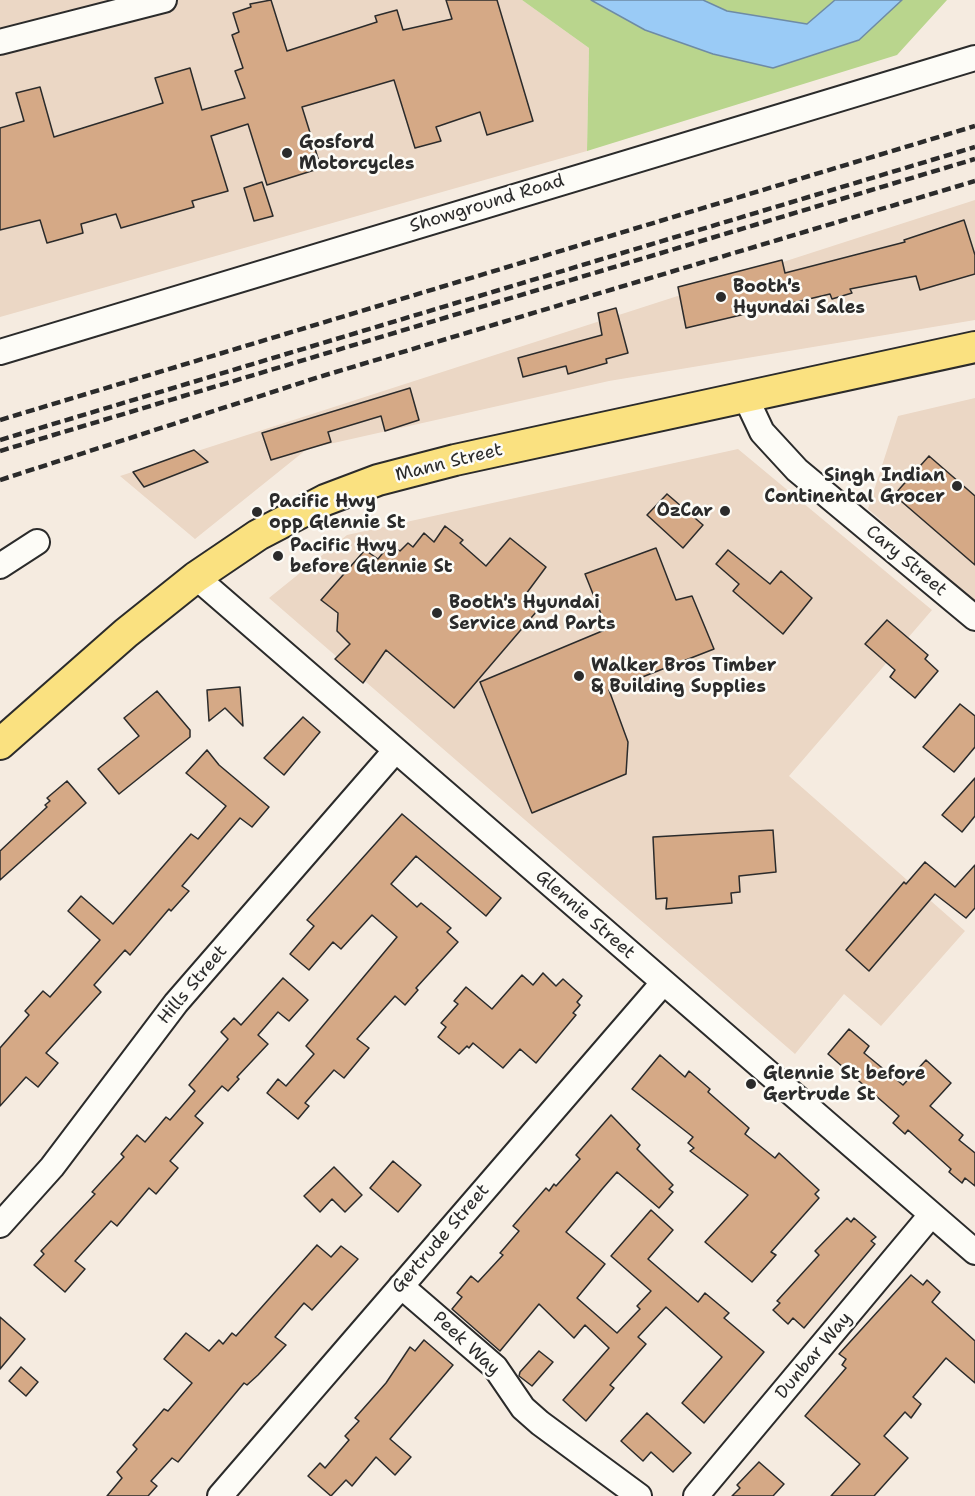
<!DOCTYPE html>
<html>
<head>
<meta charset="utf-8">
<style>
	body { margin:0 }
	canvas { display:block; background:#f5ebe0 }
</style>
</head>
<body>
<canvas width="975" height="1496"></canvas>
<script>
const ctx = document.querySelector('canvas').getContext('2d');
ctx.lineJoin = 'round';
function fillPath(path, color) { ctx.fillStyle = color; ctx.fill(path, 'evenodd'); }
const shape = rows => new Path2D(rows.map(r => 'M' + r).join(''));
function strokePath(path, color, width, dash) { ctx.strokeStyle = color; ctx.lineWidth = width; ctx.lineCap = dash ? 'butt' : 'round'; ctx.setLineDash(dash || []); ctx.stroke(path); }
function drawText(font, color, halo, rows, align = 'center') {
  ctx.font = font + ' "Shantell Sans",sans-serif'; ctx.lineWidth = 5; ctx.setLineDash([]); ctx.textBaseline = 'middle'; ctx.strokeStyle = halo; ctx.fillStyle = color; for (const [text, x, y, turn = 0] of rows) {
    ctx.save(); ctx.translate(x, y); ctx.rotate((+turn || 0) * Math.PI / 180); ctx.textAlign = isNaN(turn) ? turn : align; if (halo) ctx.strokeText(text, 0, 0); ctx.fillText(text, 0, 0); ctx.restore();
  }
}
const built = shape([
	[0,0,522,0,589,48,587,151,0,317],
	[975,200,975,320,609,381,307,449,195,539,120,476],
	[975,398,975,601,868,509,898,416],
	[738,449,932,610,789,776,965,931,881,1026,844,994,795,1054,269,598,347,535]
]);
const green = shape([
	[522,0,591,0,645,30,713,54,859,40,902,0,947,0,897,55,587,151,589,48],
	[703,0,835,0,807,24,727,11]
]);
const water = shape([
	[591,0,703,0,727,11,807,24,835,0,902,0,859,40,773,68,713,54,645,30,591,0]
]);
const building = shape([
	[271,0,287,51,377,22,375,16,397,10,403,30,452,19,446,0,497,0,533,121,487,135,480,112,436,127,441,141,415,148,394,80,302,107,321,168,267,185,248,124,211,136,228,191,192,201,194,207,121,228,116,214,81,224,83,233,47,243,40,220,0,230,0,128,24,121,16,93,40,87,54,137,163,103,155,78,190,68,202,110,245,98,235,71,243,68,232,35,239,32,233,13,251,7,250,4,271,0],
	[262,182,273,216,254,221,244,188,262,182],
	[964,220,975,255,975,274,920,290,916,276,850,289,852,293,832,299,830,294,686,328,678,287,782,260,785,273,905,242,904,240,964,220],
	[616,308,628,353,606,359,607,363,568,374,566,366,523,377,518,358,602,335,598,313,616,308],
	[410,388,419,420,385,431,381,416,328,432,331,442,271,460,262,433,410,388],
	[194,450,208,462,144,487,133,472,194,450],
	[929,456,975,496,975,565,894,495,929,456],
	[667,494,703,525,683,548,647,515,667,494],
	[445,526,463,540,460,543,486,566,510,538,546,567,523,598,537,611,454,708,386,650,363,683,335,659,350,644,337,631,338,613,321,600,365,550,378,559,390,544,400,551,408,543,413,547,424,533,434,542,445,526],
	[656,548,676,600,692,596,714,649,609,690,628,742,626,774,532,813,480,682,607,629,585,574,656,548],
	[728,550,770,584,781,571,812,598,783,634,733,591,739,584,716,564,728,550],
	[887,620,928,655,925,659,938,671,915,698,890,677,895,670,865,644,887,620],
	[240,687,243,726,225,708,209,721,207,690,240,687],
	[157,691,190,730,190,737,119,794,98,769,139,736,124,718,157,691],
	[960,704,975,716,975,747,954,772,923,747,960,704],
	[303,717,320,732,284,775,264,758,303,717],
	[207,750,219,765,269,807,252,827,240,818,182,886,189,891,171,911,169,909,130,955,125,950,94,985,101,992,46,1053,58,1063,38,1087,26,1077,0,1106,0,1048,29,1015,25,1011,43,991,50,997,100,940,68,911,81,896,113,924,191,834,198,839,226,806,186,773,207,750],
	[975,778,975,816,962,832,942,815,975,778],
	[67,781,86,803,0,880,0,851,47,807,45,805,50,801,47,798,67,781],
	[402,814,501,898,486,916,416,856,391,884,417,907,421,903,438,917,451,928,447,932,458,942,416,988,418,990,405,1005,395,996,357,1039,369,1048,344,1078,334,1070,305,1103,309,1106,298,1119,267,1093,278,1079,286,1086,314,1054,306,1046,397,937,372,915,341,949,333,942,309,970,290,954,314,926,307,920,402,814],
	[773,830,776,872,739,876,740,892,731,893,732,903,666,909,667,898,656,899,653,837,773,830],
	[925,862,955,887,975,865,975,908,966,918,935,894,869,971,846,950,904,882,906,884,925,862],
	[543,973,556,986,563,979,582,996,577,1002,580,1005,573,1013,576,1015,536,1063,520,1049,503,1068,473,1043,469,1048,467,1046,459,1054,438,1037,446,1027,441,1023,458,1004,454,1001,466,987,492,1009,522,975,533,985,543,973],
	[283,978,308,1000,289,1021,278,1012,258,1035,268,1044,237,1077,239,1079,228,1091,222,1086,195,1116,203,1123,170,1161,178,1168,156,1194,149,1188,117,1226,111,1221,75,1261,85,1269,65,1292,34,1265,44,1254,41,1251,95,1194,92,1192,124,1157,121,1154,137,1135,145,1142,166,1117,170,1120,195,1091,189,1085,228,1039,221,1032,234,1018,241,1025,283,978],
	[849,1029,869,1046,864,1053,903,1085,926,1060,951,1083,930,1106,963,1135,959,1140,975,1153,975,1186,965,1178,962,1183,949,1172,951,1169,908,1130,905,1134,893,1123,899,1116,828,1054,849,1029],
	[660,1055,685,1077,689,1071,710,1089,708,1092,749,1128,745,1134,775,1158,779,1153,819,1190,815,1194,819,1198,771,1252,776,1255,752,1282,705,1242,748,1195,690,1151,694,1148,688,1143,693,1137,632,1089,660,1055],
	[611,1115,640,1145,637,1149,673,1185,669,1189,673,1192,659,1208,617,1172,603,1188,566,1232,605,1264,577,1298,617,1333,640,1309,637,1306,651,1291,611,1256,651,1210,673,1230,648,1259,698,1302,705,1293,729,1313,724,1318,764,1352,704,1423,682,1403,722,1357,666,1307,638,1337,646,1344,610,1385,614,1388,586,1421,563,1400,609,1348,585,1325,574,1338,539,1304,500,1351,452,1309,462,1297,457,1293,471,1276,478,1282,503,1255,500,1253,519,1231,513,1226,546,1188,549,1191,554,1184,556,1186,580,1159,576,1155,611,1115],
	[393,1161,421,1185,398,1212,370,1188,393,1161],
	[334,1167,362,1195,345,1212,332,1199,320,1212,304,1196,334,1167],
	[847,1218,851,1222,854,1218,876,1237,871,1241,875,1244,804,1328,793,1318,788,1324,773,1310,780,1303,777,1301,819,1255,815,1251,847,1218],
	[317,1245,331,1257,341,1246,358,1259,312,1310,304,1303,275,1337,286,1345,258,1375,247,1385,244,1383,178,1462,172,1458,151,1481,157,1486,148,1496,107,1496,122,1478,117,1472,137,1449,133,1445,164,1409,168,1411,192,1383,164,1359,186,1333,209,1351,219,1340,223,1344,232,1333,236,1336,317,1245],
	[911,1275,923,1285,927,1280,940,1292,932,1302,975,1341,975,1383,946,1358,913,1397,921,1404,911,1418,905,1412,884,1436,908,1458,874,1496,831,1496,860,1464,805,1416,846,1368,842,1365,846,1359,839,1354,911,1275],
	[0,1317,25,1339,0,1369,0,1317],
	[424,1340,453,1365,390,1439,411,1457,395,1475,376,1457,352,1486,346,1480,331,1496,308,1476,320,1463,325,1468,349,1440,345,1436,359,1421,355,1418,386,1383,410,1347,415,1351,424,1340],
	[539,1351,553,1362,532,1386,519,1376,520,1372,539,1351],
	[21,1367,38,1382,26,1396,9,1381,21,1367],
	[647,1413,691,1453,673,1472,651,1452,643,1461,621,1441,647,1413],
	[759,1462,784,1484,773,1496,732,1496,740,1488,737,1485,759,1462]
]);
const minor = shape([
	[0,42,164,0],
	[0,352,975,58],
	[745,396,762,432,797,470,975,618],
	[0,566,37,542],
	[196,577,975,1252],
	[0,1225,52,1167,176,1003,395,751],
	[401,1286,495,1367,523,1408,540,1423,639,1496],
	[220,1496,663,983],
	[696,1496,931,1215]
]);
const major = shape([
	[0,744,126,633,196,577,258,535,325,500,378,480,455,460,975,347]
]);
const rail = shape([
	[0,420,975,126],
	[0,440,975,147],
	[0,451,975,159],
	[0,480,319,377,975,181]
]);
const markers = [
	[287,153,6,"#2b2b2b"],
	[721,297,6,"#2b2b2b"],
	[957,486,6,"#2b2b2b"],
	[725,511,6,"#2b2b2b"],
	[257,512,6,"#2b2b2b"],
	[278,556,6,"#2b2b2b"],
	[437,613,6,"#2b2b2b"],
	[579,676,6,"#2b2b2b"],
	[751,1084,6,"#2b2b2b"]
];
const poiNames = [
	["Gosford",299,143],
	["Motorcycles",299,164],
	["Booth's",733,287],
	["Hyundai Sales",733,308],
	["Singh Indian",945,476,"right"],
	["Continental Grocer",945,497,"right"],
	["Pacific Hwy",269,502],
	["opp Glennie St",269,523],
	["OzCar",713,511,"right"],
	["Pacific Hwy",290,546],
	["before Glennie St",290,567],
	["Booth's Hyundai",449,603],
	["Service and Parts",449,624],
	["Walker Bros Timber",591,666],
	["& Building Supplies",591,687],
	["Glennie St before",763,1074],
	["Gertrude St",763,1095]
];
const streetNames = [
	["Showground Road",487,204,-17],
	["Mann Street",449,463,-14],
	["Cary Street",906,561,40],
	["Glennie Street",585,915,41],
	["Hills Street",193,985,-50],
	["Gertrude Street",441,1239,-49],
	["Peek Way",466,1344,43],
	["Dunbar Way",814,1356,-50]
];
fillPath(built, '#ebd7c5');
fillPath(green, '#b9d58d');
fillPath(water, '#9acbf6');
strokePath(water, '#6e8ba5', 1.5);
fillPath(building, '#d5a986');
strokePath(building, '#2b2b2b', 1.5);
strokePath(minor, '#2b2b2b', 28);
strokePath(major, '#2b2b2b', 34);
strokePath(minor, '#fdfcf7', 24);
strokePath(major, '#fae180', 30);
strokePath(rail, '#2b2b2b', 4.5, [9, 4.5]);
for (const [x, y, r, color] of markers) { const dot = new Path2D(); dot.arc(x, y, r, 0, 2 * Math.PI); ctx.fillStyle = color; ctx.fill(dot); strokePath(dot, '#fdfcf7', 2); }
drawText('bold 18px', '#2b2b2b', '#fdfcf7', poiNames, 'left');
drawText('18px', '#2b2b2b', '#fdfcf7', streetNames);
</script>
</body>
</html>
